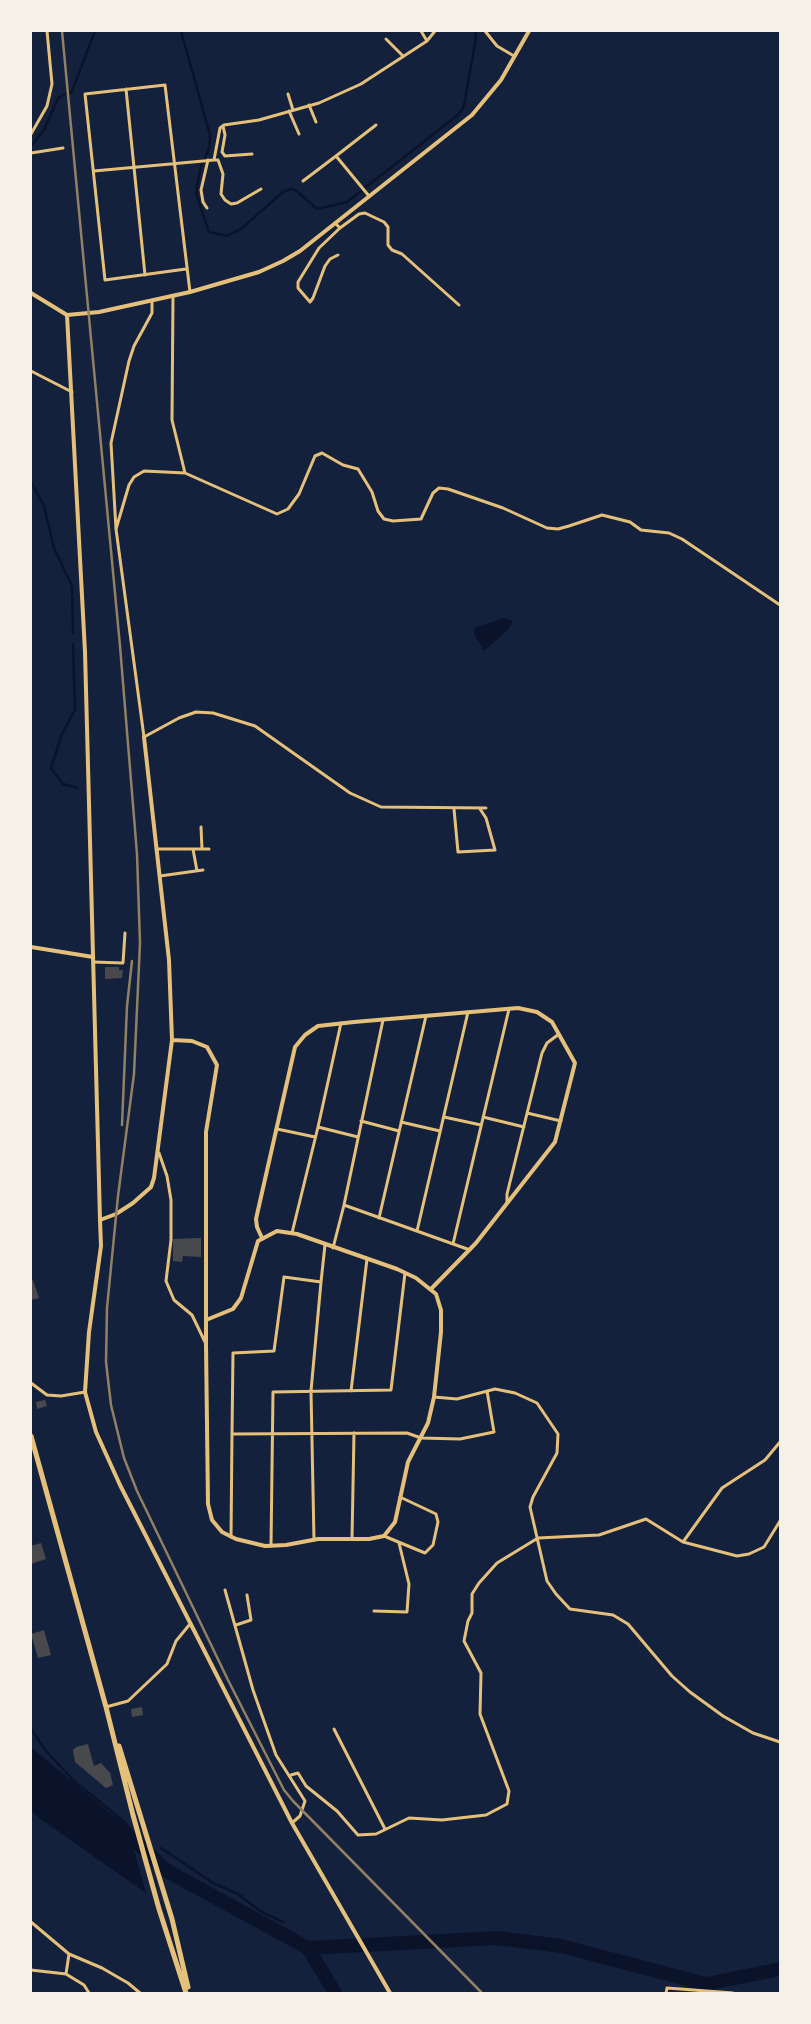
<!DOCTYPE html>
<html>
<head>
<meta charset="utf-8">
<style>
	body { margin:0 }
	#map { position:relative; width:811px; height:2024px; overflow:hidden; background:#14213d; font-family:"Work Sans",sans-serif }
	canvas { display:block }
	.frame { position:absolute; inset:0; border:32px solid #f6f1e7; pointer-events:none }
</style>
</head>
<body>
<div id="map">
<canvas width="811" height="2024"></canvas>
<div class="frame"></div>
</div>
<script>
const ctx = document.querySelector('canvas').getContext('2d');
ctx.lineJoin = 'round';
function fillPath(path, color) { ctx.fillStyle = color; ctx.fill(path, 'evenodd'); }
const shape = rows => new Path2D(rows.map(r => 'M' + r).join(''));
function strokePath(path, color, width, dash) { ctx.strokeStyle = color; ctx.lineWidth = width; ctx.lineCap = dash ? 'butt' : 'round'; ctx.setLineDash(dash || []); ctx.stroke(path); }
const water = shape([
	[504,618,513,621,509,629,484,651,474,634,474,628],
	[31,1747,128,1828,146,1893,39,1818,31,1810]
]);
const stream = shape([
	[181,31,210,135,209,149,201,166,196,193,209,232,227,236,241,229,283,192,291,189,297,191,317,209,347,202,459,114,464,106,475,43,476,34,474,31],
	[70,93,72,91,95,31],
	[31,146,44,130,58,98,65,94],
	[31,482,44,506,54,548,72,586,73,633],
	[73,644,75,710,62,734,51,768,63,784,78,788],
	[31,1729,46,1751,73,1780,127,1824],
	[161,1848,213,1883,238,1894,260,1911,283,1922]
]);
const river = shape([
	[117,1824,167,1871,308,1948,335,1993],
	[308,1948,497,1938,561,1946,706,1984,780,1969]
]);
const building = shape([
	[105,967,119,967,119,970,123,970,122,978,105,979],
	[201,1238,201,1257,183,1256,182,1262,173,1261,173,1239],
	[33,1280,39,1298,31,1300,31,1281],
	[45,1400,47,1406,37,1409,36,1402],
	[41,1543,46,1559,31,1564,31,1546],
	[44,1630,51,1655,38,1658,31,1634],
	[142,1707,143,1715,132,1717,131,1709],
	[88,1744,94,1766,101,1763,110,1773,113,1785,106,1788,75,1762,73,1750,76,1747]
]);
const minor = shape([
	[421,31,427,41],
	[485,31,497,46,514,56],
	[386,39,403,56],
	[126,89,145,275],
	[288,94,293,110],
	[309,105,316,122],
	[289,111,299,134],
	[223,126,225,135,222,152,225,156,252,154],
	[31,134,47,106,52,84,47,31],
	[31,153,63,148],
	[214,160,218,160,223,174,221,194,225,200,231,204,237,203,261,189],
	[94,171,214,160,220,128,224,125,259,120,319,103,361,84,427,41,435,31],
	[303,181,336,156],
	[369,196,336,156,376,125],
	[207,208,203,202,201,190,208,160],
	[335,223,340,228,319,248,298,282,298,288,310,302,313,298,325,266,330,259,338,255],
	[340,228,359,214,365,213,384,222,388,227,388,245,392,250,402,254,459,305],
	[186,269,105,280,85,94,165,85,190,292],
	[173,296,172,420,185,473],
	[152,301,152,313,134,346,129,361,111,443,116,529,144,737,179,718,196,712,213,713,255,726,350,793,381,807,486,808],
	[31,371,72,392],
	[116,529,129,485,134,477,144,471,185,473,277,514,288,509,299,494,315,456,322,453,343,465,358,469,372,492,378,511,384,519,393,521,421,519,433,493,439,488,448,489,503,508,547,528,558,529,569,526,602,515,630,522,641,530,669,533,682,539,780,605],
	[454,809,458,852,495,850,486,818,480,809],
	[201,827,202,849],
	[157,849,209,849],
	[193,849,197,871],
	[160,876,203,870],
	[93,962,123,963,125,933],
	[383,1020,344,1205,470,1250],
	[527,1113,561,1121],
	[444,1117,481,1125],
	[483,1117,524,1127],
	[361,1121,399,1131],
	[401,1122,440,1131],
	[318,1127,341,1023],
	[277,1129,315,1137],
	[159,1153,167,1176,171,1200,171,1240,166,1281,174,1300,192,1315,206,1344],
	[507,1202,507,1194,542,1053,547,1043,559,1034],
	[379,1218,426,1016],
	[417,1231,468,1012],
	[292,1233,318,1127,358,1137],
	[453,1244,509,1009],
	[333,1248,344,1205],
	[321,1282,325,1245],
	[31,1383,47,1395,61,1396,85,1392],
	[351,1391,367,1259],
	[434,1397,457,1399,495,1389,515,1393,537,1403,558,1434,557,1453,533,1497,530,1507,547,1581,556,1594,570,1609,613,1615,628,1624,672,1676,690,1692,723,1716,753,1733,780,1742],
	[232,1434,233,1353,274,1351,284,1277,321,1282,311,1391,314,1540],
	[384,1536,425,1553,433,1545,438,1522,436,1514,400,1497],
	[231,1537,232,1434,407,1433,421,1438,460,1439,494,1432,487,1391],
	[352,1539,354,1433],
	[683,1542,722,1488,765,1460,780,1442],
	[271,1546,273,1392,391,1390,405,1273],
	[225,1590,253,1690,276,1755,305,1801,300,1816,292,1823],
	[374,1611,407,1612,409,1584,399,1543],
	[236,1625,251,1620,247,1595],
	[106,1707,128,1701,167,1664,176,1641,190,1624],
	[334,1729,385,1829],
	[291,1775,298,1773,306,1786,337,1811,358,1835,376,1834,409,1818,442,1820,486,1815,507,1804,509,1791,480,1714,481,1673,464,1641,468,1621,472,1613,472,1594,479,1583,497,1563,538,1538,599,1535,646,1519,683,1542,737,1556,749,1554,764,1547,780,1521],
	[31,1922,69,1954,102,1968,128,1983,140,1993],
	[31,1970,66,1974,69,1954],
	[66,1974,84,1985,89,1993],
	[666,1993,667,1988,733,1993]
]);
const tertiary = shape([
	[31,293,67,315,99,312,190,292,259,272,283,261,300,251,472,115,501,80,529,31],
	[67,315,85,652,100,1220,101,1246,89,1332,85,1392,96,1432,120,1485,292,1823,390,1993],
	[31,947,93,957],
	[172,1040,192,1041,207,1047,217,1065,206,1132,206,1345,208,1504,212,1520,222,1532,236,1539,265,1546,286,1545,318,1539,369,1539,384,1536,395,1522,408,1462,428,1423,434,1397,441,1332,441,1310,436,1294,416,1278,397,1269,297,1234,277,1231,258,1241,241,1298,233,1309,206,1320],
	[100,1220,116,1214,133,1203,151,1187,154,1178,172,1040,169,960,144,737],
	[262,1238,257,1227,256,1219,295,1047,305,1035,318,1026,354,1022,518,1008,537,1012,552,1022,575,1063,555,1142,476,1243,431,1289]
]);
const trunk = shape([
	[31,1436,106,1707,133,1815,159,1909,186,1993],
	[119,1746,172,1919,188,1987]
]);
const rail = shape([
	[62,31,120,646,137,854,140,943,134,1074,118,1196,107,1308,106,1362,111,1405,124,1458,137,1491,228,1680,284,1790,293,1801,482,1993],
	[122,1125,127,1006,132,961]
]);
fillPath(water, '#0b132b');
strokePath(stream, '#0b132b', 2.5);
strokePath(river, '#0b132b', 14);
fillPath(building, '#48494c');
strokePath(minor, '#e5c07b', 3);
strokePath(tertiary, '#e5c07b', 4);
strokePath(trunk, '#e5c07b', 5);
strokePath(rail, '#918062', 2.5);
</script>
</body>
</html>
